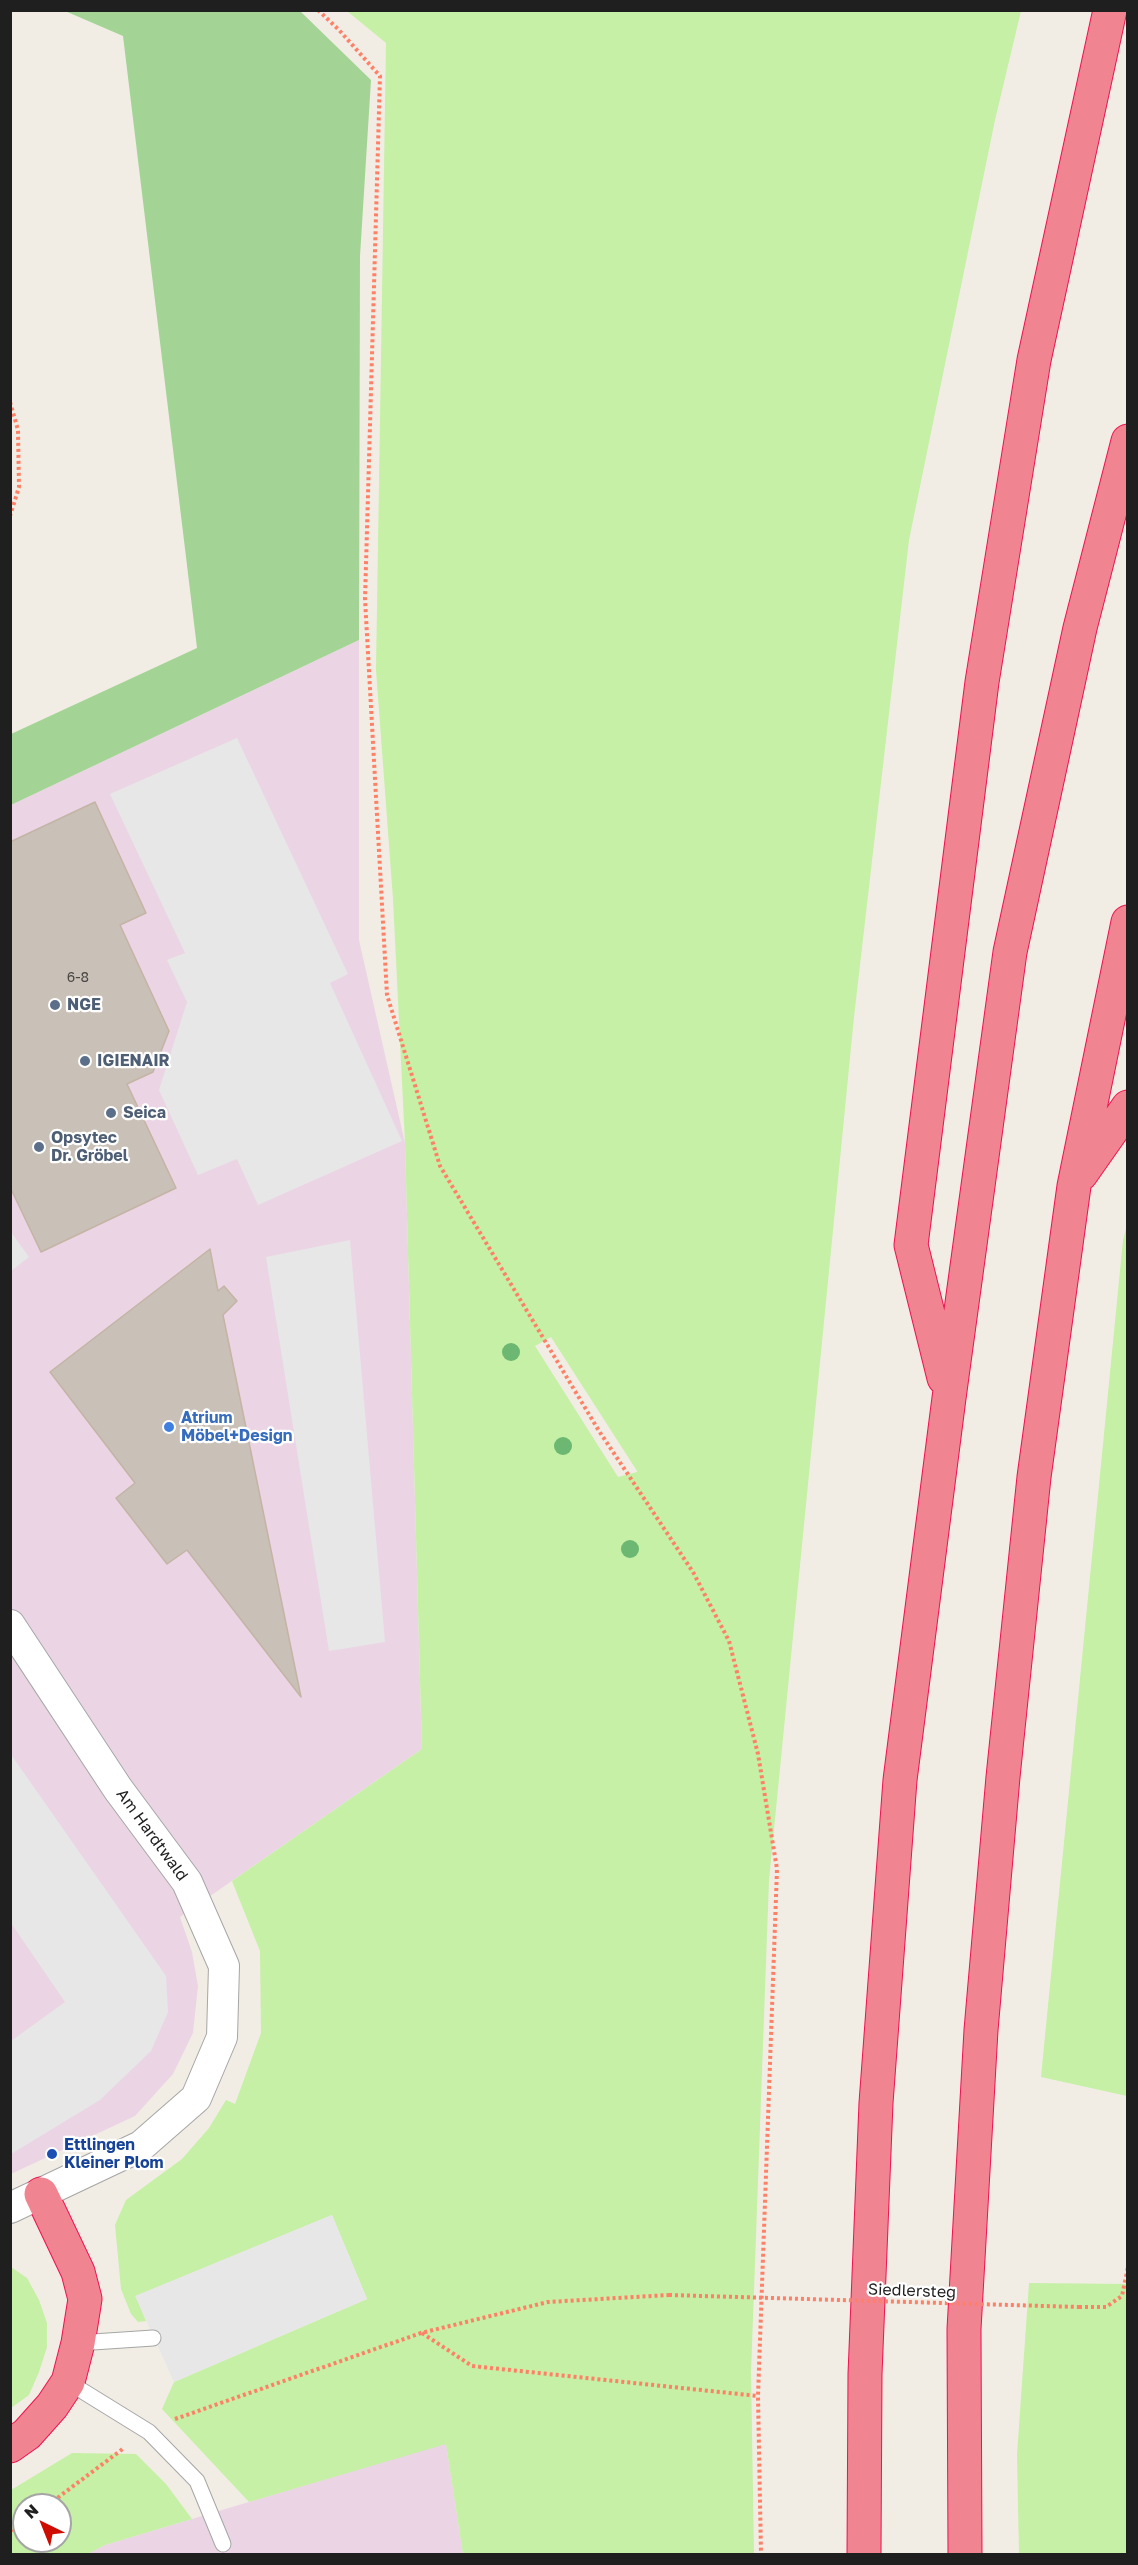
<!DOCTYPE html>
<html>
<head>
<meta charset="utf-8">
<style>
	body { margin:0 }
	#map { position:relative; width:1138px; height:2565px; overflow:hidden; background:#f1ede4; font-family:"Golos Text",sans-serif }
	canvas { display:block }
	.frame { position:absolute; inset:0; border:12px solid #1f1f1f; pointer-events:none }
	.north { position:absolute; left:12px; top:2493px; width:60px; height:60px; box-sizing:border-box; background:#fff; border:2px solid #a5a5a5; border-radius:50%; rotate:317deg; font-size:16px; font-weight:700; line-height:24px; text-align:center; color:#1f1f1f }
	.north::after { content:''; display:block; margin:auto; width:21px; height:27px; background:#ce0d00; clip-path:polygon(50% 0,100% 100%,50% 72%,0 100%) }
</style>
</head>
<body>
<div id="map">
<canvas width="1138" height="2565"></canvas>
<div class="frame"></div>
<div class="north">N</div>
</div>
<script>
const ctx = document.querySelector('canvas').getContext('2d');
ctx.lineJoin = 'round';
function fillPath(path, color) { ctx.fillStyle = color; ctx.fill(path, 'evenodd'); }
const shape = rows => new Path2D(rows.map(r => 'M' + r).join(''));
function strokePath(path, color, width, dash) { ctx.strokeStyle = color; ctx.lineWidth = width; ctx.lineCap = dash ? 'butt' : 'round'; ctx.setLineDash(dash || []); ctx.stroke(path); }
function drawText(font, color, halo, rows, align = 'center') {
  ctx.font = font + ' "Golos Text",sans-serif'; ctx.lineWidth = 4.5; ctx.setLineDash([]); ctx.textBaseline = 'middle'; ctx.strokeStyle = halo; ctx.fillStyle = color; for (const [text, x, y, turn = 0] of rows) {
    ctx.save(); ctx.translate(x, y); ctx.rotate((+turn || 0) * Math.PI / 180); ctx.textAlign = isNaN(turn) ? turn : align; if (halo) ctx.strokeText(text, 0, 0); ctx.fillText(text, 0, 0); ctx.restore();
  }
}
const industrial = shape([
	[359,640,359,940,405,1143,422,1749,180,1917,192,1952,198,1986,193,2033,173,2074,135,2116,11,2174,11,805],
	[446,2443,463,2554,88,2554,105,2545]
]);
const grass = shape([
	[347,11,1021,11,995,120,909,540,854,1017,769,1880,751,2372,754,2554,463,2554,446,2444,249,2502,162,2409,174,2382,367,2299,332,2215,136,2296,146,2321,138,2322,131,2314,121,2289,115,2225,126,2200,182,2159,209,2128,226,2100,235,2104,261,2033,260,1951,232,1881,422,1749,405,1143,393,899,376,670,386,43],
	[551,1337,637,1471,637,1472,618,1477,535,1346],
	[1127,1225,1127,2096,1041,2077,1123,1240],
	[11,2267,27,2278,39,2300,47,2323,47,2347,39,2372,29,2395,11,2408],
	[1029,2283,1127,2284,1127,2554,1019,2554,1017,2455],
	[72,2453,136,2454,166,2484,192,2519,105,2545,88,2554,11,2554,11,2490],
	[24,2505,60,2505,60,2541,24,2541]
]);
const forest = shape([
	[65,11,300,11,371,80,360,256,359,640,11,805,11,734,197,648,123,36]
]);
const parking = shape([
	[237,738,348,974,330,983,402,1141,258,1205,237,1159,198,1175,159,1090,187,1002,167,960,185,953,110,794],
	[11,1232,29,1257,11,1271],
	[350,1240,385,1642,329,1651,266,1257],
	[10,1753,166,1976,168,2012,151,2051,100,2100,11,2154,11,2041,65,2002,11,1923],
	[332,2215,367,2299,174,2382,135,2296]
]);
const building = shape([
	[95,802,146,913,120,925,169,1031,153,1072,127,1084,176,1188,41,1252,10,1187,10,842,95,802],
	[210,1249,218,1291,224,1286,237,1301,223,1315,301,1697,187,1550,167,1564,116,1498,135,1483,50,1372,210,1249]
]);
const path = shape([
	[318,10,339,30,380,76,365,599,387,995,440,1166,599,1431,693,1572,729,1641,758,1754,777,1869,758,2396,761,2554],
	[10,402,18,430,19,487,10,516],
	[1079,2307,1106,2307,1122,2296,1128,2267],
	[422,2333,472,2366,758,2396],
	[175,2419,421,2333,548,2302,669,2295],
	[48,2505,124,2448],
	[10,2531,24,2523]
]);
const lane = shape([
	[78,2343,153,2338],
	[68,2382,149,2432,197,2481,223,2544]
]);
const street = shape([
	[10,1625,118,1789,187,1882,224,1966,222,2037,196,2098,141,2146,10,2208]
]);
const highway = shape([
	[1081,1174,1128,1107],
	[944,1378,911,1245,982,682,1034,360,1110,10],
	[10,2446,27,2434,52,2406,68,2382,78,2343,85,2299,78,2272,41,2194],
	[864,2554,865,2374,876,2103,900,1780,949,1398,1010,952,1080,628,1128,441],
	[965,2554,964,2329,981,2030,1003,1777,1034,1477,1074,1186,1128,922]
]);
const pathBridge = shape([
	[669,2295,1079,2307]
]);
const trees = [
	[511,1352],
	[563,1446],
	[630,1549]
];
const markers = [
	[55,1005,6,"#5c6f8a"],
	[85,1061,6,"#5c6f8a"],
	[111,1113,6,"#5c6f8a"],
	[39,1147,6,"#5c6f8a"],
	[169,1427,6,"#3f7fe0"],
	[52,2154,6,"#1a4fb4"]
];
const numberNames = [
	["6-8",78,978]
];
const serviceNames = [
	["NGE",67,1005],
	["IGIENAIR",97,1061],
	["Seica",123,1113],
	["Opsytec",51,1138],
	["Dr. Gröbel",51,1156]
];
const shopNames = [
	["Atrium",181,1418],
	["Möbel+Design",181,1436]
];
const streetNames = [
	["Am Hardtwald",152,1835,54],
	["Siedlersteg",912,2291,2]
];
const transitNames = [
	["Ettlingen",64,2145],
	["Kleiner Plom",64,2163]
];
fillPath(industrial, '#ebd5e5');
fillPath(grass, '#c5f0a5');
fillPath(forest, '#a3d495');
fillPath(parking, '#e7e7e7');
fillPath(building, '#c9c0b7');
strokePath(building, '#c4b4a5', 1.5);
strokePath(lane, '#a6a6a6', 17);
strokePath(street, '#a6a6a6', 32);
strokePath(highway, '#ed1350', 35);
strokePath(path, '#ff8067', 4, [3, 3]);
strokePath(lane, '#fff', 15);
strokePath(street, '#fff', 30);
strokePath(highway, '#f08491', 33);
strokePath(pathBridge, '#ff8067', 4, [3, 3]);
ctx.fillStyle = '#6cb772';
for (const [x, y] of trees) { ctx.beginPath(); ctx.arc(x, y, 9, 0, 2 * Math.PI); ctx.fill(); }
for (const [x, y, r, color] of markers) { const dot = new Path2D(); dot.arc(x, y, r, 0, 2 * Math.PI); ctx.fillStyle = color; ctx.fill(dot); strokePath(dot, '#fff', 2); }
drawText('14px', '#4a4745', null, numberNames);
drawText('bold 16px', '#4e5e75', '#fff', serviceNames, 'left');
drawText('bold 16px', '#366cbe', '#fff', shopNames, 'left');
drawText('16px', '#1f1f1f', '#fff', streetNames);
drawText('bold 16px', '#164399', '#fff', transitNames, 'left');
</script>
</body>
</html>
